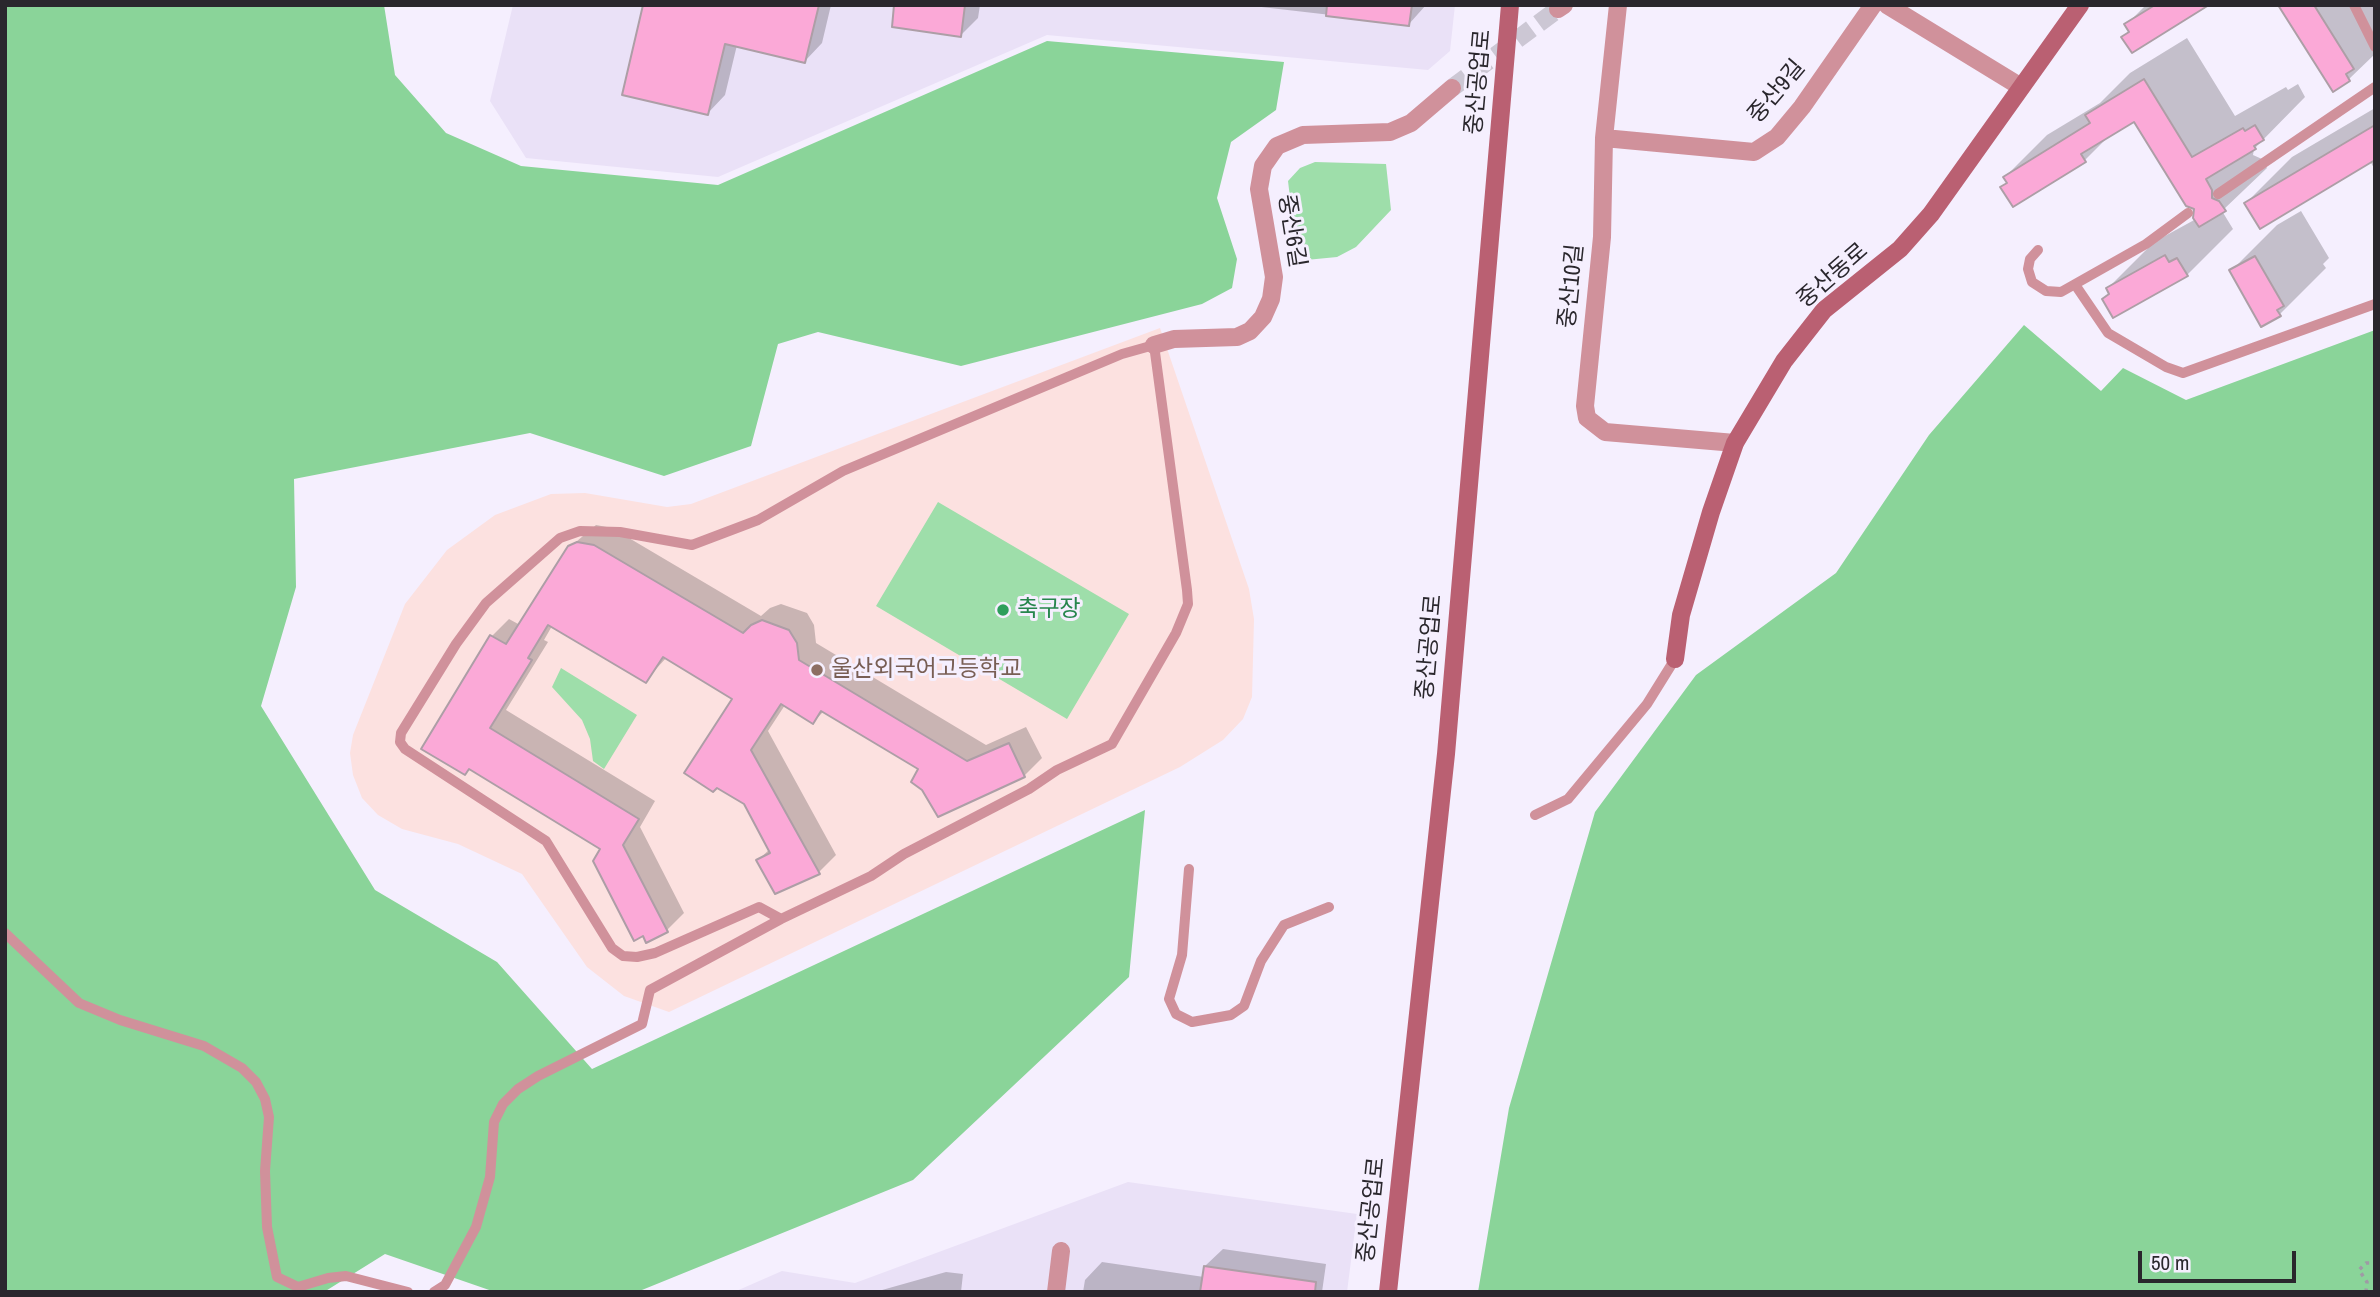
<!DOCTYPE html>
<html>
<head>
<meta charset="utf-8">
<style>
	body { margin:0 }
	#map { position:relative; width:2380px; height:1297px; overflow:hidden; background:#f5effe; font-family:"Archivo Narrow",sans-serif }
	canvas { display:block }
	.frame { position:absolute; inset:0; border:7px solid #2a272d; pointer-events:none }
	.scale { position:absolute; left:2138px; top:1251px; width:158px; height:32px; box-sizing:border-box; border:4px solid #2a272d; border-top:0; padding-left:9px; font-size:21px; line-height:24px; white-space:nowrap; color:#2a272d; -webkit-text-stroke:5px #f5effe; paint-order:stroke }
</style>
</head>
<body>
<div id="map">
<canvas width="2380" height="1297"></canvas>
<div class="frame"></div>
<div class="scale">50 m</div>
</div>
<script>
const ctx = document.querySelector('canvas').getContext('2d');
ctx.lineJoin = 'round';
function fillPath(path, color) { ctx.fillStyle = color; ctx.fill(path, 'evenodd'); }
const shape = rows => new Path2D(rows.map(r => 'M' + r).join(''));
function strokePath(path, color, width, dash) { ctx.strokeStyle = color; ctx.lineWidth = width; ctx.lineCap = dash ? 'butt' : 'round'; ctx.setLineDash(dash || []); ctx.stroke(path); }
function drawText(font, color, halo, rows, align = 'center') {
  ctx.font = font + ' "Archivo Narrow","Noto Sans KR",sans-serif'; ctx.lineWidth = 6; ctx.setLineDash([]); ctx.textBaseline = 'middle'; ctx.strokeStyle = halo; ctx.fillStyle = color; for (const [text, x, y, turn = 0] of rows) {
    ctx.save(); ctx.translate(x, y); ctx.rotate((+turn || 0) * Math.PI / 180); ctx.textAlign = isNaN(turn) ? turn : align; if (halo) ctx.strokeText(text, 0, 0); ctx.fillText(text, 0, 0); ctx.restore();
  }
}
const built = shape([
	[513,5,1455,5,1450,51,1428,70,1047,35,718,177,526,158,490,101],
	[1128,1182,1357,1214,1347,1292,734,1292,782,1271,855,1283]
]);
const education = shape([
	[1160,328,1249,589,1254,619,1252,697,1243,719,1223,740,1180,767,669,1012,624,996,587,967,522,874,458,844,402,829,378,815,362,798,353,775,350,753,353,735,405,604,447,550,495,515,551,494,585,493,667,507,691,504]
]);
const green = shape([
	[1315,162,1386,164,1391,210,1356,247,1337,257,1306,260,1293,223,1288,181,1300,168],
	[938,502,1129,614,1067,719,876,606],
	[561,668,637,715,604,769,593,761,590,739,582,720,552,687]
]);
const forest = shape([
	[5,5,384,5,395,75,446,133,521,166,718,185,1047,41,1284,62,1276,110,1231,142,1217,198,1237,259,1232,288,1202,304,961,366,818,332,778,344,751,446,664,476,530,433,294,479,296,587,261,706,375,890,497,962,592,1069,1145,810,1129,977,913,1180,637,1292,495,1292,385,1254,324,1292,5,1292],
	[2024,325,2101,391,2123,368,2186,400,2375,330,2375,1292,1478,1292,1509,1108,1595,812,1696,675,1836,573,1929,435]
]);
const shadow = shape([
	[645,5,831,5,822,43,805,61,737,45,725,95,708,113],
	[896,5,980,5,978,18,961,35],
	[1244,5,1426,5,1409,24],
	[2146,5,2206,5,2124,37,2130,31,2126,25],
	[2280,5,2375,5,2375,54,2349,79,2334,89],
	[2187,38,2235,116,2286,87,2288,90,2298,84,2305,97,2254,149,2253,155,2262,159,2267,168,2222,211,2233,229,2187,275,2110,293,2108,288,2154,242,2196,219,2196,208,2135,120,2110,135,2085,160,2008,182,2005,177,2047,135,2100,103,2130,73],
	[2375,108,2375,170,2370,161,2246,203,2292,157],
	[2301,211,2329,258,2323,264,2326,268,2280,314,2231,271,2277,225],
	[596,525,612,528,761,616,770,608,781,604,807,613,814,625,816,643,986,745,1026,727,1042,758,1024,776,920,768,824,711,813,722,785,705,768,731,836,855,818,873,758,860,770,849,735,699,667,657,645,681,552,626,544,640,548,642,506,710,655,801,640,827,684,913,667,930,603,848,470,768,492,636,509,619,520,625,570,547],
	[1223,1249,1326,1264,1322,1292,1083,1292,1085,1280,1102,1262,1204,1277,1205,1266],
	[946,1272,963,1274,961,1292,875,1292]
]);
const building = shape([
	[643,5,819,5,805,63,725,44,708,115,622,95,643,5],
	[894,5,965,5,961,37,892,27,894,5],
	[1327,5,1412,5,1409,26,1326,16,1327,5],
	[2155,5,2209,5,2132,53,2121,37,2129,32,2124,24,2155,5],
	[2278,5,2314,5,2354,69,2346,74,2350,81,2333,92,2278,5],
	[2144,79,2192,157,2243,128,2245,131,2255,125,2264,140,2254,146,2256,149,2206,179,2212,190,2212,198,2219,201,2226,211,2199,227,2193,218,2194,209,2186,206,2134,122,2081,154,2086,162,2013,207,2000,187,2007,183,2003,177,2090,123,2085,115,2144,79],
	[2375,125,2375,160,2260,229,2244,203,2375,125],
	[2165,255,2169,262,2177,258,2188,276,2113,318,2102,299,2109,294,2106,288,2165,255],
	[2255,256,2284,306,2277,310,2281,316,2261,327,2229,270,2255,256],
	[577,542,594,545,743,633,751,625,762,620,789,630,797,643,799,660,967,761,1009,743,1025,777,938,817,922,790,911,782,918,769,821,711,813,724,781,704,751,750,820,874,775,894,756,860,770,853,744,804,717,788,713,792,684,773,732,699,663,657,646,683,548,625,528,658,532,660,490,728,639,819,623,845,668,932,646,943,643,936,634,941,593,861,600,849,469,769,465,775,421,749,490,635,506,644,568,546,577,542],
	[1204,1266,1316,1282,1315,1292,1200,1292,1204,1266]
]);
const streetTunnel = shape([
	[1452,88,1558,9]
]);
const path = shape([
	[2366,1292,2367,1282,2359,1270,2366,1263,2375,1263]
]);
const lane = shape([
	[2354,5,2375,47],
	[2218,194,2375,87],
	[2038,250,2030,259,2028,269,2032,282,2046,291,2061,292,2146,244,2188,213],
	[2076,286,2108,333,2166,367,2183,373,2375,304],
	[1154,345,1187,590,1188,604,1176,633,1112,744,1057,770,1029,789,904,854,871,876,781,919,759,907,655,953,637,957,623,956,612,948,546,841,405,749,400,742,401,733,456,644,486,603,560,538,580,531,620,532,692,545,758,520,843,471,1122,354,1154,345],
	[1535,815,1568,799,1647,704,1675,659],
	[1189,869,1182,955,1169,999,1176,1014,1192,1022,1231,1015,1244,1006,1261,961,1284,925,1329,907],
	[5,933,79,1003,120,1020,204,1046,242,1068,256,1082,265,1099,269,1117,265,1171,267,1227,277,1277,298,1287,328,1278,346,1276,408,1292],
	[434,1292,445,1285,476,1227,490,1177,494,1122,503,1104,518,1089,538,1076,642,1024,650,990,781,919]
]);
const street = shape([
	[1618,5,1604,138,1602,237,1585,406,1587,418,1605,432,1735,443],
	[1887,5,2021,87],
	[1558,9,1564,5],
	[1604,138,1754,152,1777,137,1802,107,1873,5],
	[1154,345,1174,339,1237,337,1250,331,1263,317,1271,299,1274,277,1259,189,1263,166,1277,146,1303,135,1390,132,1411,123,1452,88],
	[1056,1292,1061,1251]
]);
const secondary = shape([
	[1675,659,1681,615,1711,512,1735,443,1784,361,1824,310,1900,249,1931,214,2080,5],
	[1388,1292,1446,754,1510,5]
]);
const markers = [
	[1003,610,7,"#2e9e5b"],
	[817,670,7,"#8d6e63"]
];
const streetNames = [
	["중산공업로",1479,82,-85],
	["중산9길",1777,92,-50],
	["중산6길",1291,231,81],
	["중산동로",1833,276,-41],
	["중산10길",1572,286,-84],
	["중산공업로",1430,647,-85],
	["중산공업로",1372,1210,-84]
];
const leisureNames = [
	["축구장",1017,610]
];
const educationNames = [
	["울산외국어고등학교",831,670]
];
fillPath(built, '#eae1f7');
fillPath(education, '#fce1e0');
fillPath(green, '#9edeaa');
fillPath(forest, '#8ad499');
fillPath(shadow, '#0003');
fillPath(building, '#fba9d7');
strokePath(building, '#ad9ea6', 2);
strokePath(streetTunnel, '#ccc7d4', 18, [18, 9]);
strokePath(path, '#9f9aa5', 3.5, [3.5, 5]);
strokePath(lane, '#d0919b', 10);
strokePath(street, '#d0919b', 18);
strokePath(secondary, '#ba6072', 18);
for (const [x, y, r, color] of markers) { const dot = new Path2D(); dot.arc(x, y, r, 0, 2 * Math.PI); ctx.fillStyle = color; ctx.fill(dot); strokePath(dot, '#f5effe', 2.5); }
drawText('23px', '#2a272d', '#f5effe', streetNames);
drawText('23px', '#27864d', '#f5effe', leisureNames, 'left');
drawText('23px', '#785e54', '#f5effe', educationNames, 'left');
</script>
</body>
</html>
